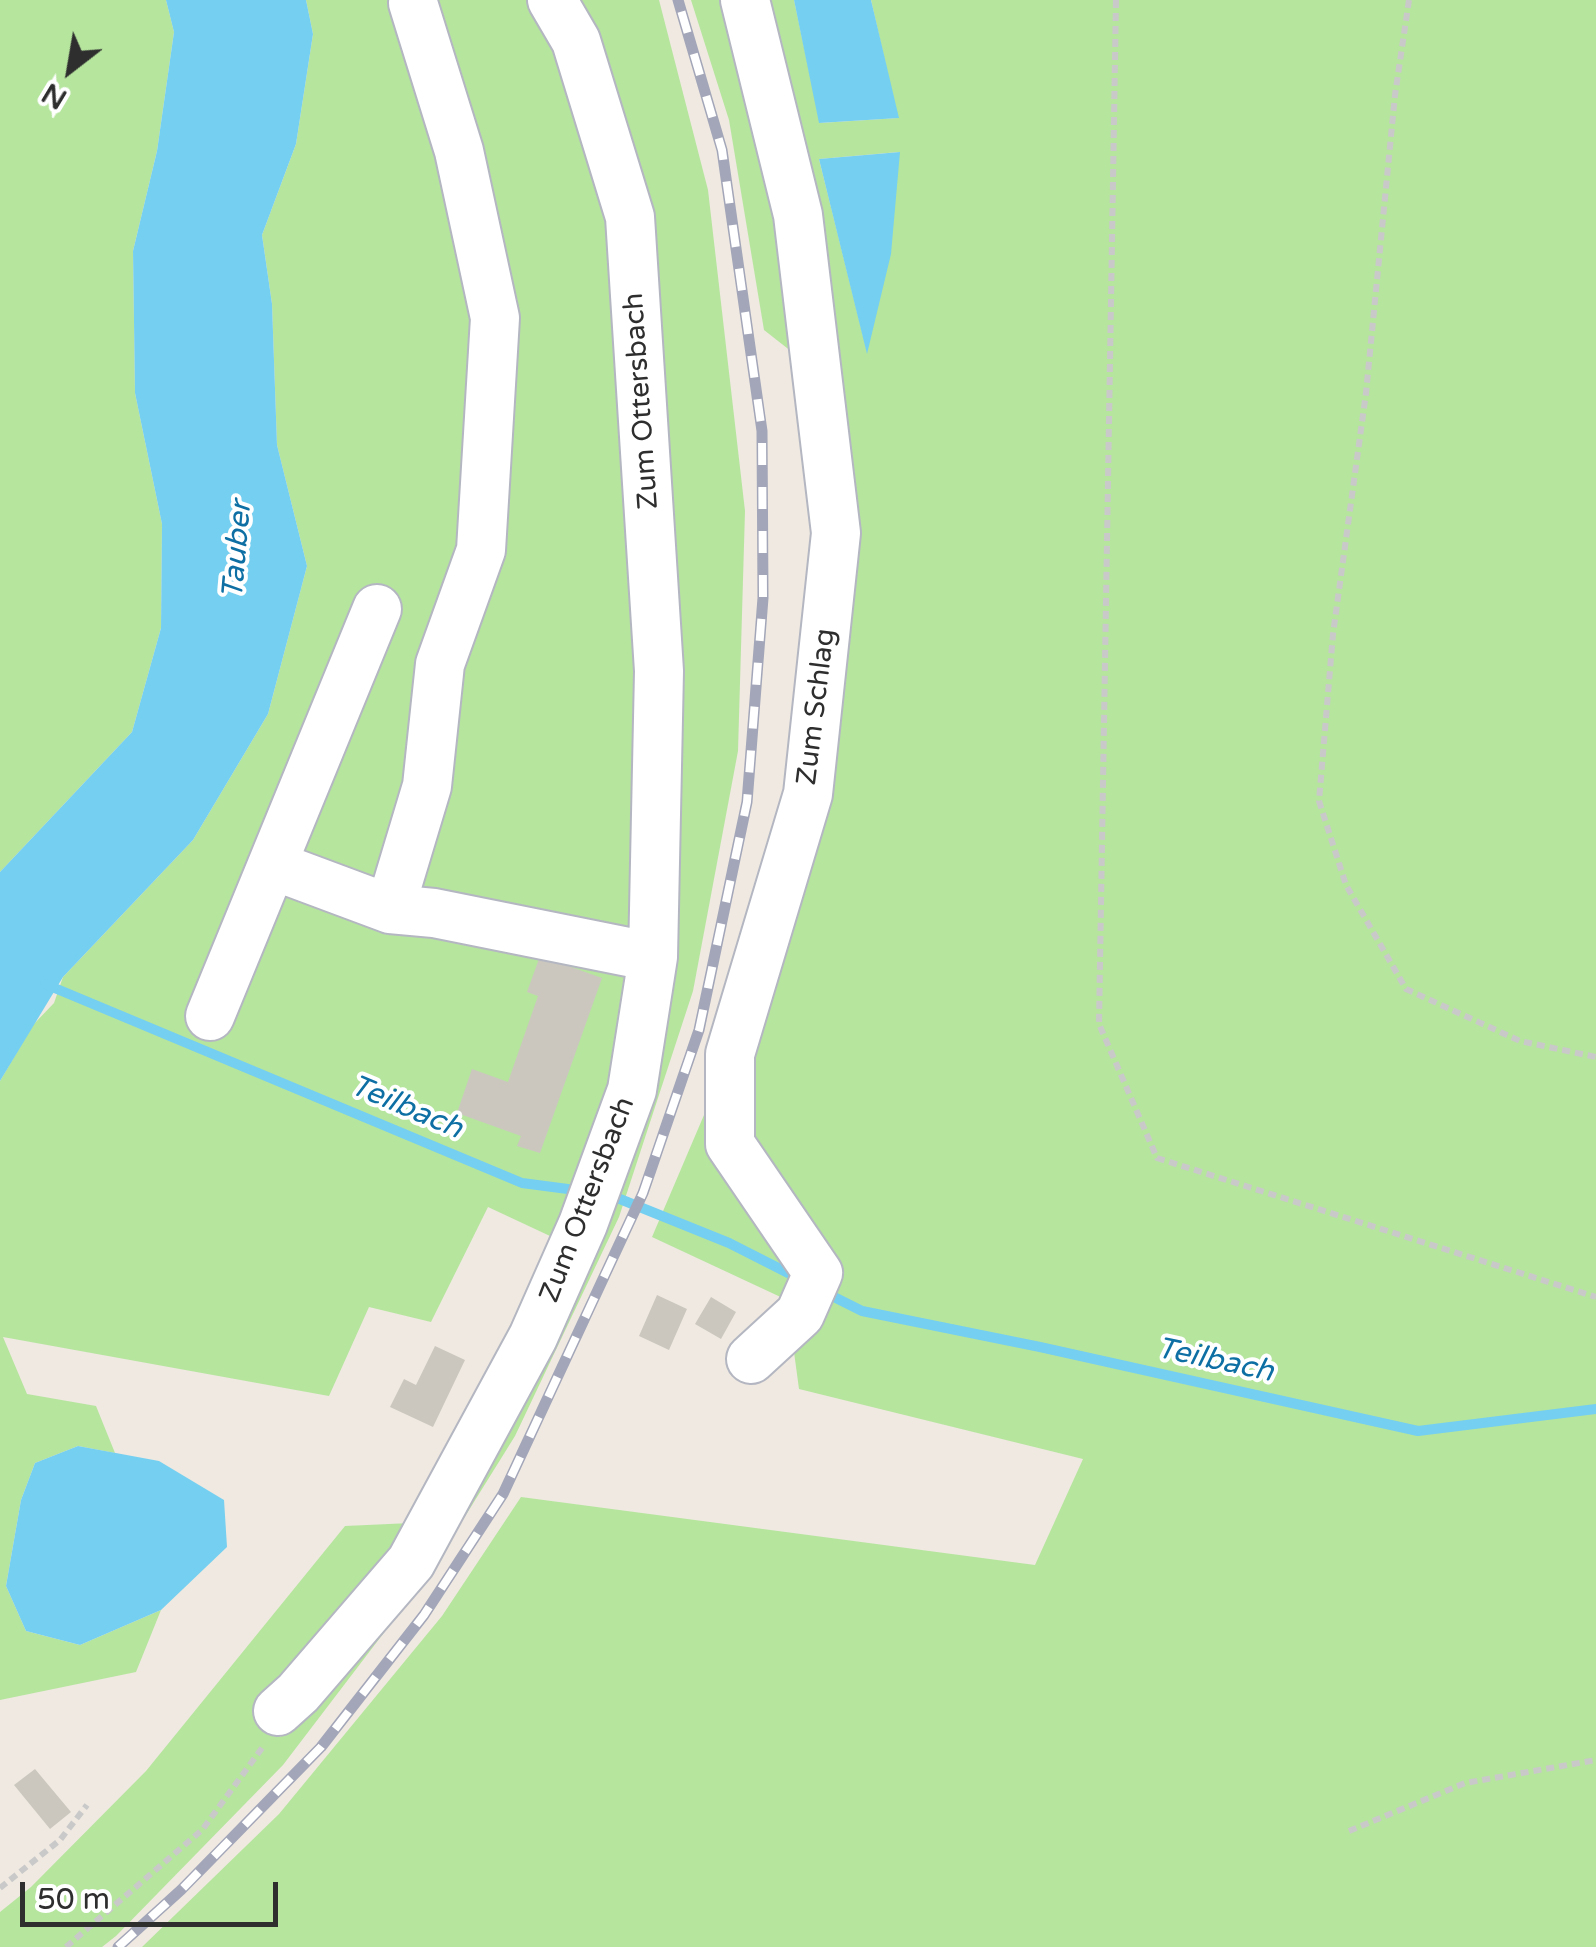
<!DOCTYPE html>
<html>
<head>
<meta charset="utf-8">
<style>
	body { margin:0 }
	#map { position:relative; width:1596px; height:1947px; overflow:hidden; background:#efe9e1; font-family:"Varela Round",sans-serif }
	canvas { display:block }
	.north { position:absolute; left:20px; top:20px; width:100px; height:100px; -webkit-text-stroke:8px #fff; paint-order:stroke; rotate:211deg; font-size:28px; font-weight:700; line-height:40px; text-align:center; color:#2e2e2e }
	.north::after { content:''; display:block; margin:auto; width:35px; height:45px; background:#2e2e2e; clip-path:polygon(50% 0,100% 100%,50% 72%,0 100%) }
	.scale { position:absolute; left:20px; top:1882px; width:258px; height:45px; box-sizing:border-box; border:5px solid #2e2e2e; border-top:0; padding-left:12px; font-size:30px; line-height:35px; white-space:nowrap; color:#2e2e2e; -webkit-text-stroke:8px #fff; paint-order:stroke }
</style>
</head>
<body>
<div id="map">
<canvas width="1596" height="1947"></canvas>
<div class="north">N</div>
<div class="scale">50 m</div>
</div>
<script>
const ctx = document.querySelector('canvas').getContext('2d');
ctx.lineJoin = 'round';
function fillPath(path, color) { ctx.fillStyle = color; ctx.fill(path, 'evenodd'); }
const shape = rows => new Path2D(rows.map(r => 'M' + r).join(''));
function strokePath(path, color, width, dash) { ctx.strokeStyle = color; ctx.lineWidth = width; ctx.lineCap = dash ? 'butt' : 'round'; ctx.setLineDash(dash || []); ctx.stroke(path); }
function drawText(font, color, halo, rows, align = 'center') {
  ctx.font = font + ' "Varela Round",sans-serif'; ctx.lineWidth = 8; ctx.setLineDash([]); ctx.textBaseline = 'middle'; ctx.strokeStyle = halo; ctx.fillStyle = color; for (const [text, x, y, turn = 0] of rows) {
    ctx.save(); ctx.translate(x, y); ctx.rotate((+turn || 0) * Math.PI / 180); ctx.textAlign = isNaN(turn) ? turn : align; if (halo) ctx.strokeText(text, 0, 0); ctx.fillText(text, 0, 0); ctx.restore();
  }
}
const green = shape([
	[0,0,166,0,174,32,157,151,133,251,135,393,162,524,161,628,132,732,0,872],
	[306,0,659,0,708,190,745,511,738,751,693,991,619,1217,515,1436,431,1571,283,1765,116,1936,102,1947,0,1947,0,1912,31,1887,146,1771,345,1526,433,1522,411,1562,298,1693,278,1710,280,1737,309,1698,357,1646,471,1487,572,1284,598,1205,608,1205,613,1187,605,1184,630,1095,595,1151,565,1243,488,1207,431,1322,369,1307,329,1396,3,1337,27,1394,96,1406,115,1453,78,1446,35,1463,21,1500,6,1586,26,1631,80,1645,161,1610,136,1672,0,1700,0,1081,33,1025,54,1003,63,977,193,840,268,714,307,566,277,445,272,304,262,235,296,144,313,34],
	[691,0,794,0,820,123,898,118,871,0,1596,0,1596,1947,142,1947,279,1814,442,1616,521,1497,1035,1565,1083,1459,799,1389,787,1300,652,1237,730,1054,808,794,824,377,764,330,729,120],
	[899,152,867,352,819,159]
]);
const water = shape([
	[166,0,306,0,313,34,296,144,262,235,272,304,277,445,307,566,268,714,193,840,63,977,0,1081,0,872,132,732,161,628,162,524,135,393,133,251,157,151,174,32],
	[794,0,871,0,899,118,819,123],
	[900,152,891,254,867,354,819,159],
	[78,1446,159,1461,224,1500,227,1547,161,1610,80,1645,26,1631,6,1586,21,1500,35,1463]
]);
const stream = shape([
	[45,984,522,1183,583,1191],
	[605,1193,729,1243,796,1277],
	[830,1295,862,1311,1040,1347,1418,1431,1596,1409]
]);
const building = shape([
	[540,956,602,978,540,1153,517,1146,521,1136,457,1113,472,1069,508,1082,538,996,527,992],
	[657,1295,687,1309,669,1350,639,1336],
	[711,1297,736,1312,721,1339,695,1324],
	[435,1346,465,1360,433,1427,390,1407,404,1379,416,1385],
	[35,1769,71,1812,50,1829,14,1785]
]);
const path = shape([
	[1116,0,1099,1024,1157,1158,1596,1297],
	[1409,0,1395,95,1366,393,1333,634,1319,801,1346,885,1406,989,1520,1041,1596,1057],
	[1349,1831,1465,1783,1596,1760],
	[0,1888,60,1840,87,1805],
	[66,1947,202,1830,265,1744]
]);
const minor = shape([
	[745,0,798,215,836,533,808,794,730,1054,730,1144,818,1273,800,1314,751,1359],
	[272,865,390,909,434,913,653,957],
	[390,909,427,786,440,664,481,550,495,318,459,151,413,3],
	[210,1016,377,609],
	[278,1711,298,1693,411,1562,533,1337,583,1224,632,1090,653,957,659,671,630,217,576,41,552,0]
]);
const rail = shape([
	[118,1947,181,1890,321,1747,424,1615,503,1494,643,1193,699,1030,747,802,763,598,762,431,722,150,678,0]
]);
const streetNames = [
	["Zum Ottersbach",642,401,-94],
	["Zum Schlag",817,707,-83],
	["Zum Ottersbach",588,1200,-69]
];
const waterNames = [
	["Tauber",238,550,-85],
	["Teilbach",406,1108,23],
	["Teilbach",1215,1361,12]
];
fillPath(green, '#b6e59e');
fillPath(water, '#75cff0');
strokePath(stream, '#75cff0', 10);
fillPath(building, '#cbc7bf');
strokePath(minor, '#b4b7c1', 52);
strokePath(path, '#c9c9c9', 6, [8, 5]);
strokePath(minor, '#fff', 48);
strokePath(rail, '#a3a6b8', 11);
strokePath(rail, '#fff', 8, [22]);
drawText('28px', '#2e2e2e', '#fff', streetNames);
drawText('italic 30px', '#0d6fa3', '#fff', waterNames);
</script>
</body>
</html>
